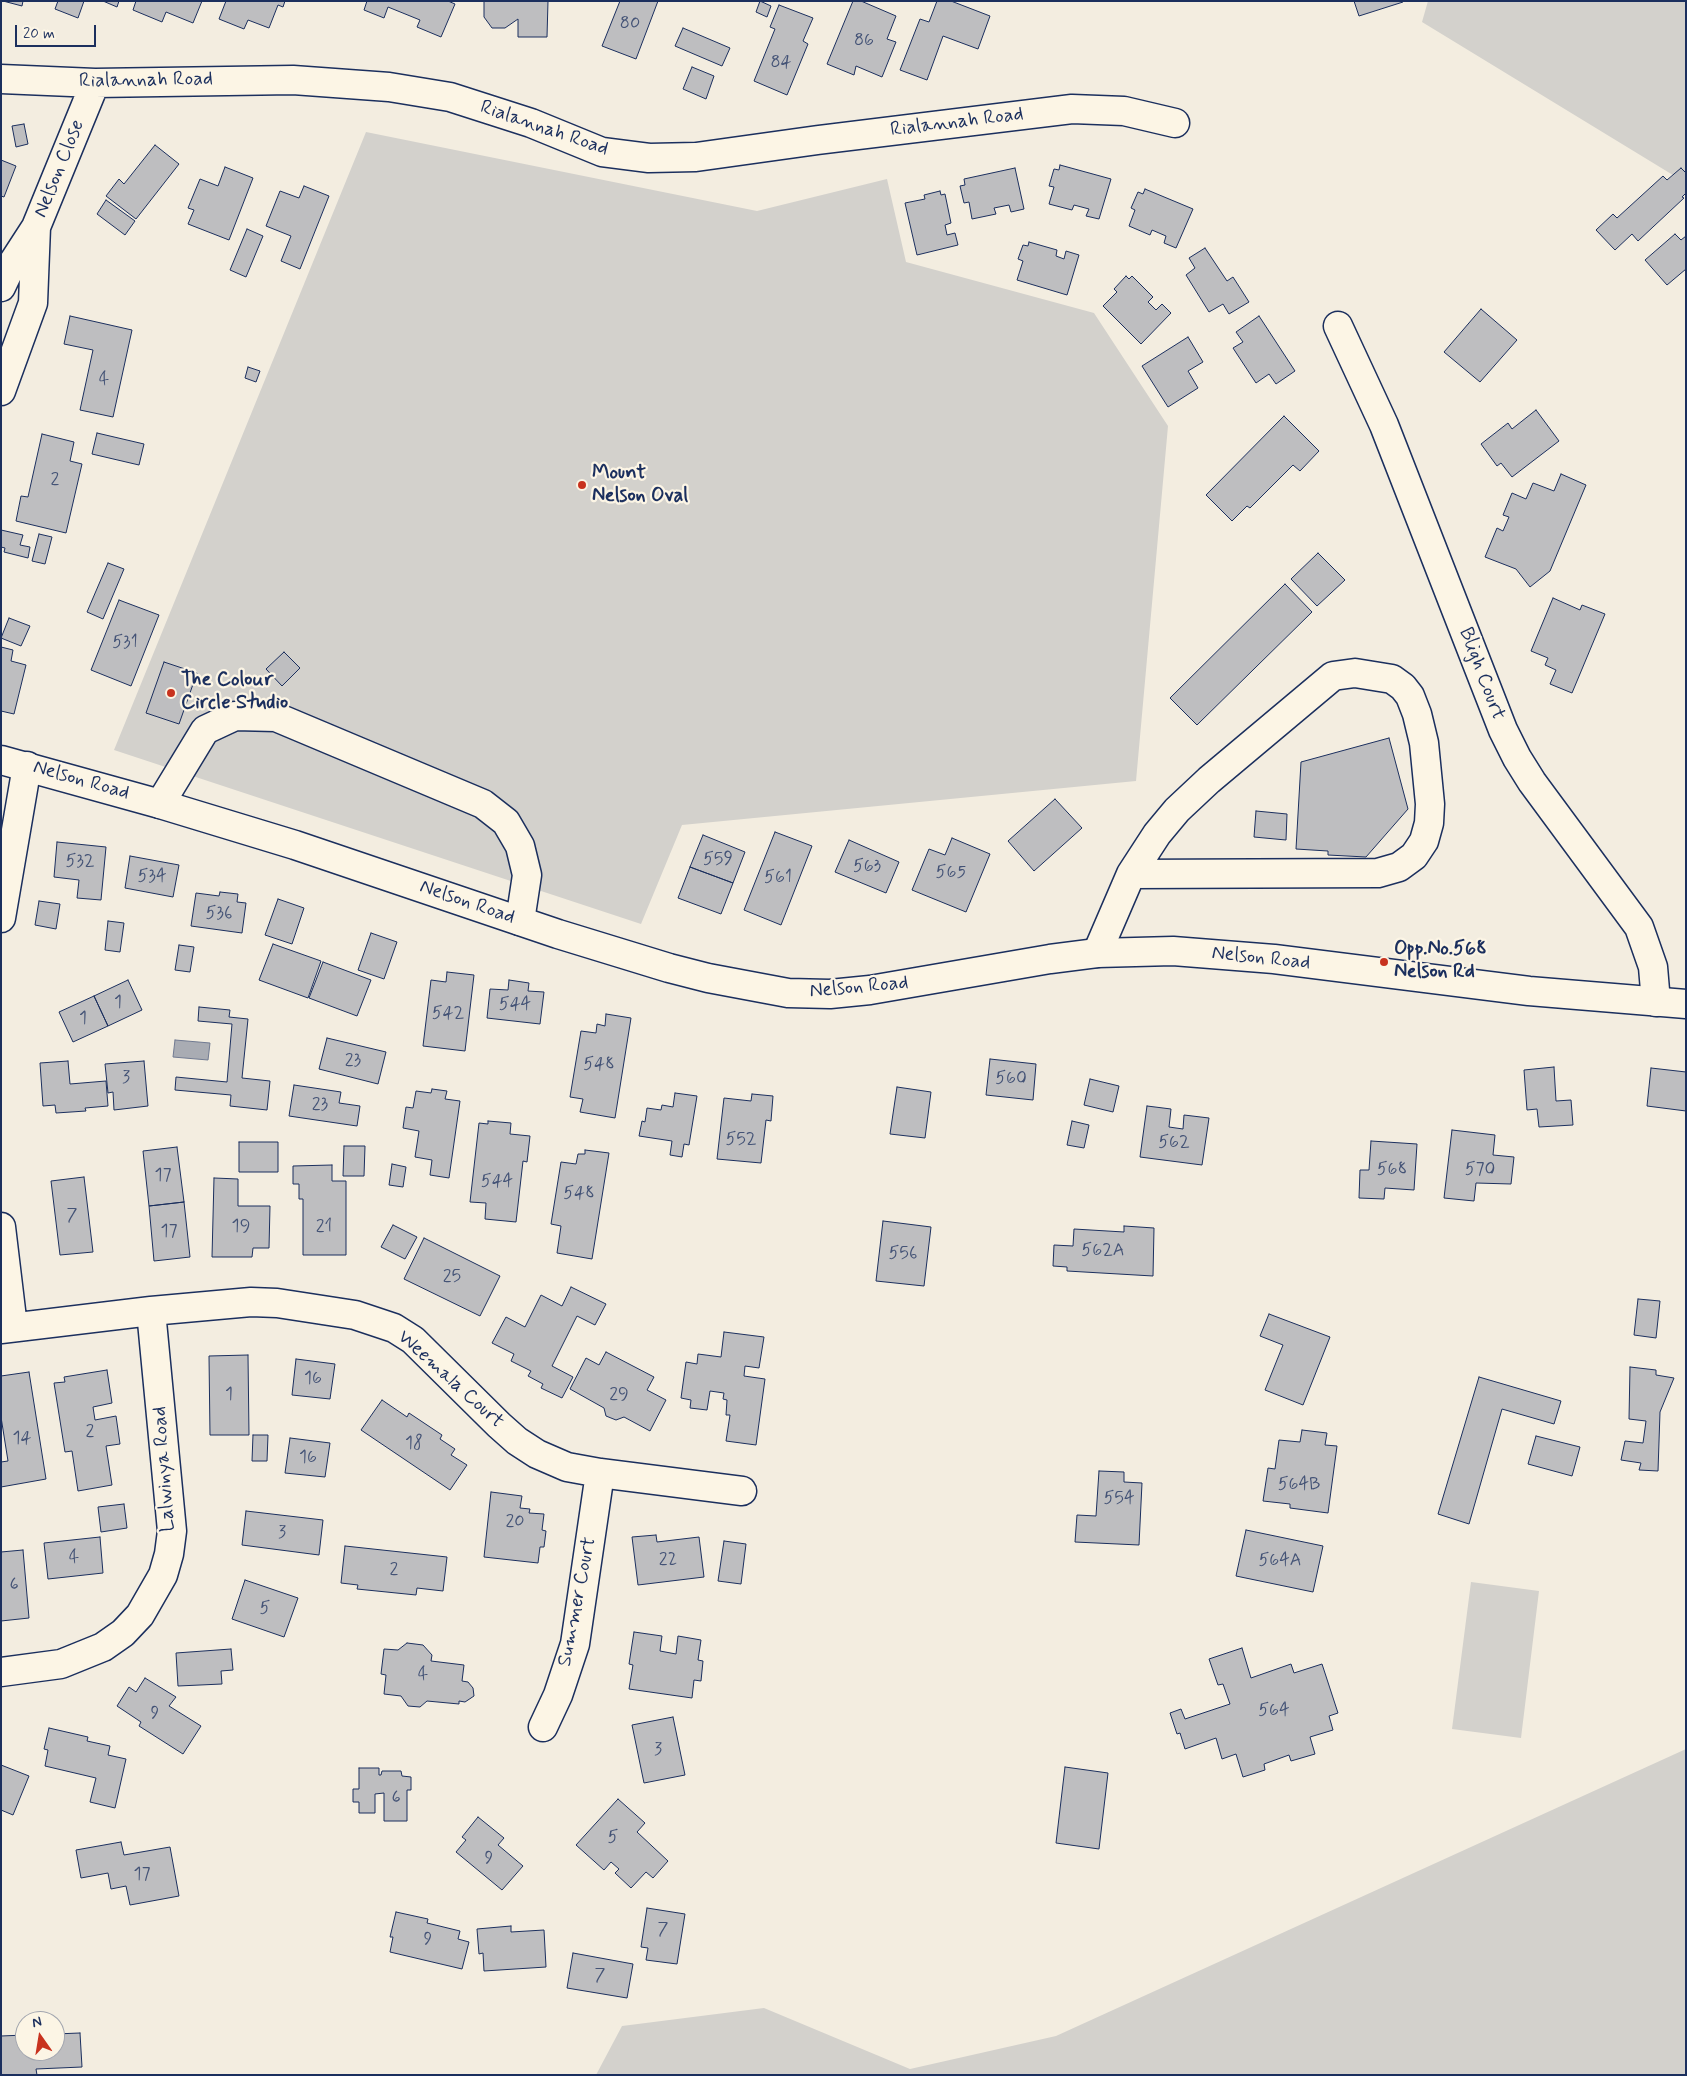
<!DOCTYPE html>
<html>
<head>
<meta charset="utf-8">
<style>
	body { margin:0 }
	#map { position:relative; width:1687px; height:2076px; overflow:hidden; background:#f3ede0; font-family:Mynerve,sans-serif }
	canvas { display:block }
	.frame { position:absolute; inset:0; border:2px solid #1b2f5e; pointer-events:none }
	.north { position:absolute; left:15px; top:2011px; width:50px; height:50px; box-sizing:border-box; background:#fcf5e5; border:1px solid #a2a6af; border-radius:50%; rotate:347deg; font-size:14px; font-weight:700; line-height:20px; text-align:center; color:#1b2f5e }
	.north::after { content:''; display:block; margin:auto; width:18px; height:22px; background:#c8321e; clip-path:polygon(50% 0,100% 100%,50% 72%,0 100%) }
	.scale { position:absolute; left:15px; top:25px; width:81px; height:22px; box-sizing:border-box; border:2px solid #1b2f5e; border-top:0; padding-left:6px; font-size:15px; line-height:18px; white-space:nowrap; color:#1b2f5e; -webkit-text-stroke:4px #fcf5e5; paint-order:stroke }
</style>
</head>
<body>
<div id="map">
<canvas width="1687" height="2076"></canvas>
<div class="frame"></div>
<div class="north">N</div>
<div class="scale">20 m</div>
</div>
<script>
const ctx = document.querySelector('canvas').getContext('2d');
ctx.lineJoin = 'round';
function fillPath(path, color) { ctx.fillStyle = color; ctx.fill(path, 'evenodd'); }
const shape = rows => new Path2D(rows.map(r => 'M' + r).join(''));
function strokePath(path, color, width, dash) { ctx.strokeStyle = color; ctx.lineWidth = width; ctx.lineCap = dash ? 'butt' : 'round'; ctx.setLineDash(dash || []); ctx.stroke(path); }
function drawText(font, color, halo, rows, align = 'center') {
  ctx.font = font + ' Mynerve,sans-serif'; ctx.lineWidth = 4.5; ctx.setLineDash([]); ctx.textBaseline = 'middle'; ctx.strokeStyle = halo; ctx.fillStyle = color; for (const [text, x, y, turn = 0] of rows) {
    ctx.save(); ctx.translate(x, y); ctx.rotate((+turn || 0) * Math.PI / 180); ctx.textAlign = isNaN(turn) ? turn : align; if (halo) ctx.strokeText(text, 0, 0); ctx.fillText(text, 0, 0); ctx.restore();
  }
}
const green = shape([
	[1428,1,1686,1,1686,183,1422,22],
	[366,132,757,211,887,179,906,262,1094,313,1168,426,1136,781,682,825,641,924,114,750],
	[1471,1582,1539,1591,1521,1738,1452,1729],
	[1686,1749,1686,2075,596,2075,622,2026,764,2008,910,2069,1056,2036]
]);
const water = shape([
	[175,1040,210,1043,208,1060,173,1057,175,1040]
]);
const building = shape([
	[3,1,23,1,22,6,3,1],
	[58,1,84,1,78,18,55,9,58,1],
	[103,1,119,1,117,7,103,1],
	[136,1,202,1,193,23,166,12,162,22,133,10,136,1],
	[226,1,285,1,283,7,278,5,269,28,248,20,244,29,219,19,226,1],
	[367,1,448,1,455,4,441,37,417,27,420,20,388,7,384,18,364,10,367,1],
	[484,1,548,1,547,37,518,37,518,19,505,28,492,28,484,17,484,1],
	[620,1,658,1,636,59,602,46,620,1],
	[760,1,771,6,767,17,756,12,760,1],
	[853,1,861,1,896,16,887,39,896,42,882,77,856,66,854,75,827,64,853,1],
	[937,1,951,1,990,16,978,49,943,36,927,80,900,70,920,19,929,22,937,1],
	[1354,1,1403,1,1403,2,1359,16,1354,1],
	[779,5,813,18,803,41,808,44,787,95,754,81,775,29,770,27,779,5],
	[683,28,730,48,722,66,675,46,683,28],
	[692,67,714,76,706,99,683,89,692,67],
	[24,124,28,144,16,147,12,126,24,124],
	[155,145,179,164,136,219,106,196,119,179,124,184,155,145],
	[1,160,16,166,4,197,1,196,1,160],
	[1060,165,1111,179,1099,219,1086,216,1089,209,1074,205,1072,210,1049,204,1054,187,1049,186,1054,169,1059,170,1060,165],
	[225,167,253,178,229,240,188,224,194,210,188,208,200,179,218,186,225,167],
	[1015,168,1024,209,1011,212,1009,205,994,208,996,214,972,219,969,202,964,203,960,186,965,185,964,179,1015,168],
	[1681,168,1686,173,1686,193,1682,197,1684,198,1638,241,1632,234,1615,250,1596,230,1613,214,1617,218,1663,176,1667,180,1681,168],
	[304,186,329,196,300,269,281,261,291,236,266,226,280,191,299,198,304,186],
	[1145,189,1193,209,1176,248,1164,243,1166,236,1152,230,1150,235,1129,226,1135,210,1131,208,1138,192,1143,194,1145,189],
	[940,191,941,195,945,194,951,223,945,225,947,235,955,233,958,245,917,255,905,203,925,199,924,195,940,191],
	[106,200,135,221,125,235,97,214,106,200],
	[247,229,263,236,246,277,230,270,247,229],
	[1675,234,1681,240,1686,236,1686,269,1667,285,1645,260,1675,234],
	[1029,242,1057,250,1056,256,1064,259,1066,251,1079,255,1067,295,1017,280,1023,261,1018,259,1023,245,1028,246,1029,242],
	[1205,248,1227,281,1233,277,1249,302,1229,314,1223,304,1209,312,1186,275,1195,268,1189,258,1205,248],
	[1126,276,1129,279,1132,276,1153,297,1148,302,1156,310,1162,304,1171,313,1141,344,1103,306,1117,292,1114,289,1126,276],
	[1481,309,1517,340,1480,382,1444,352,1481,309],
	[70,316,132,330,113,417,80,410,93,350,64,344,70,316],
	[1259,316,1295,371,1276,384,1269,374,1256,383,1233,348,1243,342,1236,332,1259,316],
	[1188,337,1203,362,1188,371,1198,388,1168,407,1142,366,1188,337],
	[248,367,260,371,256,382,245,378,248,367],
	[1536,410,1559,441,1512,477,1501,463,1497,466,1481,444,1508,423,1512,429,1536,410],
	[1284,416,1319,451,1300,471,1293,465,1250,508,1247,506,1232,521,1206,495,1284,416],
	[97,433,144,444,139,465,92,454,97,433],
	[42,434,74,442,70,461,82,464,66,533,16,521,21,496,28,497,42,434],
	[1561,474,1586,485,1550,571,1530,587,1516,569,1485,557,1497,528,1503,531,1509,517,1503,515,1512,493,1526,499,1533,483,1554,491,1561,474],
	[1,530,23,535,20,545,30,547,28,558,4,552,5,548,1,547,1,530],
	[39,534,52,537,45,564,32,561,39,534],
	[1318,553,1345,580,1317,606,1291,579,1318,553],
	[108,563,124,569,103,619,87,612,108,563],
	[1285,584,1312,612,1197,725,1170,698,1285,584],
	[1553,598,1580,610,1582,605,1605,614,1572,693,1550,684,1556,670,1545,665,1548,658,1531,651,1553,598],
	[119,600,159,615,131,686,91,670,119,600],
	[9,618,30,626,21,646,1,638,9,618],
	[1,647,13,650,11,661,26,665,14,714,1,711,1,647],
	[284,652,300,668,282,686,266,669,284,652],
	[164,662,197,673,179,724,146,713,164,662],
	[1389,738,1408,809,1366,857,1328,855,1328,851,1296,849,1301,762,1389,738],
	[1055,799,1082,828,1034,871,1008,841,1055,799],
	[1256,811,1287,814,1286,840,1254,837,1256,811],
	[775,832,812,846,781,925,744,910,775,832],
	[703,835,745,852,733,883,690,867,703,835],
	[952,838,990,854,966,912,912,890,929,849,945,855,952,838],
	[849,840,899,862,886,893,835,872,849,840],
	[57,842,106,847,101,900,77,898,79,880,54,877,57,842],
	[130,856,179,865,173,897,125,888,130,856],
	[690,867,733,883,721,914,678,898,690,867],
	[220,892,238,894,237,902,246,903,242,933,191,926,196,893,219,896,220,892],
	[278,899,304,908,292,944,265,935,278,899],
	[39,901,60,904,56,929,35,925,39,901],
	[108,921,124,923,120,952,105,950,108,921],
	[371,933,397,942,384,979,358,970,371,933],
	[273,944,321,961,308,998,259,980,273,944],
	[179,945,194,947,190,972,175,970,179,945],
	[323,962,371,980,357,1016,309,998,323,962],
	[447,972,474,975,465,1051,423,1046,431,980,446,982,447,972],
	[128,980,142,1010,108,1026,94,996,128,980],
	[509,980,529,983,528,991,544,992,540,1024,487,1018,490,989,508,990,509,980],
	[94,996,108,1026,73,1042,59,1012,94,996],
	[199,1007,230,1010,229,1017,248,1019,242,1078,270,1081,267,1110,230,1106,231,1095,175,1090,176,1077,227,1082,232,1024,198,1021,199,1007],
	[606,1014,631,1018,615,1118,580,1112,583,1099,570,1097,581,1031,596,1033,597,1024,605,1026,606,1014],
	[327,1038,386,1052,378,1084,319,1069,327,1038],
	[990,1059,1036,1064,1033,1100,986,1095,990,1059],
	[68,1061,70,1084,106,1081,108,1106,85,1108,86,1111,56,1113,55,1105,43,1106,40,1063,68,1061],
	[144,1061,148,1106,114,1110,113,1092,108,1093,105,1064,144,1061],
	[1554,1067,1556,1101,1571,1100,1573,1125,1539,1127,1537,1109,1527,1110,1524,1070,1554,1067],
	[1651,1068,1686,1072,1686,1111,1647,1106,1651,1068],
	[1090,1079,1119,1086,1113,1112,1084,1105,1090,1079],
	[294,1085,341,1092,339,1103,360,1106,357,1126,289,1116,294,1085],
	[897,1087,931,1092,925,1138,890,1134,897,1087],
	[432,1089,447,1091,445,1099,460,1101,449,1178,430,1175,432,1160,415,1157,419,1131,403,1128,406,1107,413,1108,416,1091,431,1093,432,1089],
	[675,1093,697,1096,689,1145,684,1144,682,1157,670,1155,672,1141,639,1136,642,1121,645,1122,647,1108,661,1110,662,1105,673,1107,675,1093],
	[752,1094,773,1096,771,1121,766,1120,761,1163,717,1159,724,1098,751,1101,752,1094],
	[1147,1106,1171,1109,1169,1127,1183,1129,1184,1115,1209,1118,1202,1165,1140,1157,1147,1106],
	[488,1121,511,1123,510,1134,530,1136,527,1162,523,1161,516,1222,485,1219,486,1203,470,1202,479,1123,488,1124,488,1121],
	[1072,1121,1089,1125,1084,1148,1067,1145,1072,1121],
	[1452,1130,1495,1135,1493,1155,1514,1157,1511,1184,1476,1183,1474,1201,1444,1198,1452,1130],
	[1371,1141,1417,1144,1414,1190,1385,1188,1384,1199,1359,1198,1360,1170,1369,1170,1371,1141],
	[239,1142,278,1142,278,1172,239,1172,239,1142],
	[344,1146,365,1146,364,1176,343,1176,344,1146],
	[177,1147,184,1202,149,1206,143,1151,177,1147],
	[585,1150,609,1153,592,1259,557,1253,561,1226,551,1224,561,1162,576,1164,578,1154,585,1154,585,1150],
	[392,1164,406,1167,403,1187,389,1185,392,1164],
	[332,1165,332,1181,346,1181,346,1255,303,1255,303,1199,299,1199,299,1184,293,1184,293,1166,332,1165],
	[84,1177,93,1252,60,1255,51,1181,84,1177],
	[214,1178,238,1179,238,1206,270,1206,269,1248,253,1248,252,1257,212,1257,214,1178],
	[184,1202,190,1257,154,1261,149,1206,184,1202],
	[883,1221,931,1227,924,1286,876,1281,883,1221],
	[393,1225,417,1237,405,1259,381,1247,393,1225],
	[1124,1226,1154,1228,1153,1276,1067,1271,1067,1267,1053,1266,1054,1245,1073,1246,1074,1229,1124,1232,1124,1226],
	[424,1238,500,1276,480,1316,404,1279,424,1238],
	[571,1287,606,1304,595,1325,577,1316,552,1366,573,1377,562,1398,541,1388,543,1384,528,1376,531,1371,511,1361,514,1354,492,1343,506,1317,525,1327,541,1295,562,1306,571,1287],
	[1638,1299,1660,1301,1656,1338,1634,1335,1638,1299],
	[1269,1314,1330,1337,1303,1405,1265,1390,1283,1345,1260,1336,1269,1314],
	[724,1332,764,1337,759,1368,745,1366,744,1376,765,1379,756,1445,726,1441,730,1415,726,1415,727,1400,723,1399,724,1393,710,1391,707,1410,690,1408,691,1400,681,1398,686,1362,697,1364,698,1354,721,1357,724,1332],
	[606,1352,654,1377,647,1390,666,1400,650,1431,624,1417,616,1420,606,1416,604,1408,570,1389,586,1358,599,1365,606,1352],
	[248,1355,249,1435,210,1435,209,1356,248,1355],
	[296,1359,335,1364,330,1399,292,1395,296,1359],
	[1630,1367,1656,1370,1656,1375,1674,1378,1660,1412,1658,1471,1639,1470,1641,1463,1621,1460,1625,1441,1643,1443,1646,1421,1629,1419,1630,1367],
	[107,1370,112,1403,93,1407,95,1420,116,1416,120,1444,106,1446,112,1485,78,1491,72,1451,65,1452,54,1383,65,1382,64,1377,107,1370],
	[29,1372,46,1479,1,1487,1,1462,8,1461,1,1417,1,1376,29,1372],
	[1479,1377,1561,1401,1554,1424,1502,1409,1469,1524,1438,1514,1479,1377],
	[382,1400,407,1417,409,1413,442,1435,440,1439,455,1449,451,1455,467,1465,450,1490,361,1430,382,1400],
	[1302,1430,1327,1433,1325,1445,1337,1446,1328,1513,1290,1508,1290,1504,1263,1501,1268,1468,1275,1469,1279,1440,1300,1442,1302,1430],
	[253,1435,268,1435,267,1461,252,1461,253,1435],
	[1536,1436,1580,1447,1572,1476,1528,1464,1536,1436],
	[290,1438,330,1443,325,1477,285,1473,290,1438],
	[1099,1471,1124,1472,1124,1482,1142,1483,1139,1545,1075,1542,1077,1515,1096,1516,1099,1471],
	[491,1492,522,1496,520,1508,530,1509,529,1513,544,1514,542,1530,546,1531,544,1547,540,1547,538,1563,484,1557,491,1492],
	[124,1504,127,1528,101,1532,98,1507,124,1504],
	[246,1511,323,1520,319,1555,242,1545,246,1511],
	[1246,1530,1323,1546,1313,1592,1236,1576,1246,1530],
	[656,1535,657,1542,699,1537,704,1577,638,1585,632,1537,656,1535],
	[100,1537,103,1573,48,1579,44,1543,100,1537],
	[724,1541,746,1544,741,1584,718,1581,724,1541],
	[345,1546,447,1557,443,1591,417,1588,416,1595,357,1589,358,1585,341,1583,345,1546],
	[23,1550,29,1618,1,1621,1,1552,23,1550],
	[245,1580,298,1598,284,1637,232,1619,245,1580],
	[634,1632,662,1636,660,1651,676,1654,678,1636,701,1640,698,1660,703,1661,701,1681,694,1680,692,1698,629,1689,633,1665,629,1664,634,1632],
	[407,1643,423,1645,432,1655,431,1661,464,1665,462,1681,468,1682,473,1688,474,1696,465,1702,459,1701,459,1704,427,1701,420,1707,408,1706,401,1696,384,1694,386,1675,381,1674,384,1649,398,1650,407,1643],
	[1242,1648,1251,1678,1291,1664,1294,1673,1322,1664,1338,1713,1329,1716,1333,1730,1310,1737,1315,1754,1291,1761,1289,1755,1264,1764,1265,1770,1243,1777,1236,1754,1222,1759,1216,1738,1185,1749,1180,1733,1177,1734,1170,1713,1181,1709,1185,1719,1230,1704,1223,1684,1218,1685,1209,1659,1242,1648],
	[231,1649,233,1670,221,1671,222,1684,178,1686,176,1653,231,1649],
	[145,1678,176,1697,169,1706,201,1726,183,1754,139,1726,141,1722,117,1706,129,1687,136,1692,145,1678],
	[673,1717,685,1775,644,1783,632,1725,673,1717],
	[49,1728,88,1737,87,1741,110,1746,108,1755,126,1759,115,1808,90,1802,96,1778,45,1766,48,1750,44,1749,49,1728],
	[1,1765,29,1776,13,1815,1,1810,1,1765],
	[1065,1767,1108,1773,1099,1849,1056,1843,1065,1767],
	[359,1768,379,1768,379,1775,381,1775,382,1771,401,1771,402,1776,411,1777,411,1790,407,1790,407,1821,384,1821,384,1793,375,1794,375,1813,359,1813,359,1802,353,1802,353,1789,359,1789,359,1768],
	[618,1799,645,1823,637,1832,668,1861,653,1878,646,1872,631,1888,615,1873,619,1869,611,1862,604,1870,576,1845,618,1799],
	[478,1817,504,1838,498,1845,523,1866,502,1890,456,1852,466,1840,462,1837,478,1817],
	[121,1842,124,1855,170,1847,179,1896,130,1905,126,1886,111,1889,108,1873,81,1878,76,1850,121,1842],
	[647,1908,685,1914,677,1964,646,1960,648,1948,641,1947,647,1908],
	[396,1912,428,1919,427,1923,460,1931,458,1939,469,1942,462,1969,390,1952,393,1937,390,1937,396,1912],
	[511,1926,511,1932,544,1930,546,1967,484,1971,483,1953,479,1954,477,1929,511,1926],
	[573,1953,633,1964,627,1998,567,1988,573,1953],
	[80,2033,82,2067,36,2069,37,2075,1,2075,1,2036,25,2035,25,2051,55,2051,55,2034,80,2033]
]);
const minor = shape([
	[1,79,95,83,293,80,389,87,450,97,531,123,602,152,649,158,696,157,818,140,1072,109,1124,111,1175,123],
	[1,287,12,264,36,227,95,83],
	[1338,326,1384,425,1503,730,1517,758,1532,782,1639,927,1653,967,1656,1002],
	[1,391,33,303,36,227],
	[160,804,205,730,235,716,276,717,483,804,506,822,520,846,527,875,520,921],
	[1,918,27,766],
	[1097,953,1131,874,1157,834,1177,810,1209,780,1333,676,1355,673,1392,679,1403,687,1410,696,1417,714,1424,743,1430,804,1429,823,1424,841,1414,856,1399,867,1378,873,1131,874],
	[1,1227,13,1327],
	[1,1329,151,1311,251,1302,277,1303,355,1315,394,1328,413,1340,499,1425,517,1441,537,1454,567,1467,600,1473,742,1491],
	[1,1672,61,1664,103,1647,123,1633,140,1615,163,1575,169,1554,172,1531,151,1311],
	[543,1727,558,1695,575,1644,600,1473]
]);
const major = shape([
	[1,760,160,804,295,845,558,934,669,968,708,978,788,993,830,994,870,990,1050,959,1097,953,1173,951,1274,959,1529,991,1686,1004]
]);
const markers = [
	[582,485,5,"#c8321e"],
	[171,693,5,"#c8321e"],
	[1384,962,5,"#c8321e"]
];
const numberNames = [
	["80",630,24],
	["86",864,41],
	["84",781,63],
	["4",104,380],
	["2",55,480],
	["531",125,643],
	["559",718,860],
	["532",80,862],
	["563",867,867],
	["565",951,873],
	["534",152,877],
	["561",778,878],
	["536",219,914],
	["1",118,1003],
	["544",515,1005],
	["542",448,1014],
	["1",83,1019],
	["23",353,1061],
	["548",599,1065],
	["3",126,1078],
	["560",1011,1079],
	["23",320,1105],
	["552",741,1140],
	["562",1174,1143],
	["568",1392,1170],
	["570",1480,1170],
	["17",163,1176],
	["544",497,1182],
	["548",579,1194],
	["7",72,1216],
	["19",241,1227],
	["21",324,1227],
	["17",169,1232],
	["562A",1103,1251],
	["556",903,1254],
	["25",452,1277],
	["16",313,1379],
	["1",229,1395],
	["29",619,1395],
	["2",90,1432],
	["14",22,1439],
	["18",414,1444],
	["16",308,1458],
	["564B",1299,1485],
	["554",1119,1499],
	["20",515,1522],
	["3",282,1533],
	["4",74,1558],
	["22",668,1560],
	["564A",1280,1561],
	["2",394,1570],
	["6",14,1585],
	["5",265,1609],
	["4",423,1675],
	["564",1274,1711],
	["9",155,1714],
	["3",658,1750],
	["6",396,1798],
	["5",613,1838],
	["9",489,1859],
	["17",142,1875],
	["7",663,1930],
	["9",428,1940],
	["7",600,1976]
];
const streetNames = [
	["Rialannah Road",146,81,-1],
	["Rialannah Road",957,123,-7],
	["Rialannah Road",544,129,19],
	["Nelson Close",60,169,-68],
	["Bligh Court",1481,674,69],
	["Nelson Road",81,781,16],
	["Nelson Road",467,903,19],
	["Nelson Road",1261,959,6],
	["Nelson Road",859,988,-5],
	["Weemala Court",450,1380,42],
	["Lalwinya Road",165,1469,-94],
	["Summer Court",578,1602,-79]
];
const poiNames = [
	["Mount",592,474],
	["Nelson Oval",592,497],
	["The Colour",181,681],
	["Circle Studio",181,704],
	["Opp.No.568",1394,950],
	["Nelson Rd",1394,973]
];
fillPath(green, '#d3d1cc');
fillPath(water, '#a9acb3');
strokePath(water, '#707a91', 1);
fillPath(building, '#bebec0');
strokePath(building, '#1b2f5e', 1);
strokePath(minor, '#1b2f5e', 31);
strokePath(major, '#1b2f5e', 31);
strokePath(minor, '#fcf5e5', 28);
strokePath(major, '#fcf5e5', 28);
for (const [x, y, r, color] of markers) { const dot = new Path2D(); dot.arc(x, y, r, 0, 2 * Math.PI); ctx.fillStyle = color; ctx.fill(dot); strokePath(dot, '#fcf5e5', 2); }
drawText('18px', '#445376', null, numberNames);
drawText('20px', '#1b2f5e', '#fcf5e5', streetNames);
drawText('bold 20px', '#1b2f5e', '#fcf5e5', poiNames, 'left');
</script>
</body>
</html>
